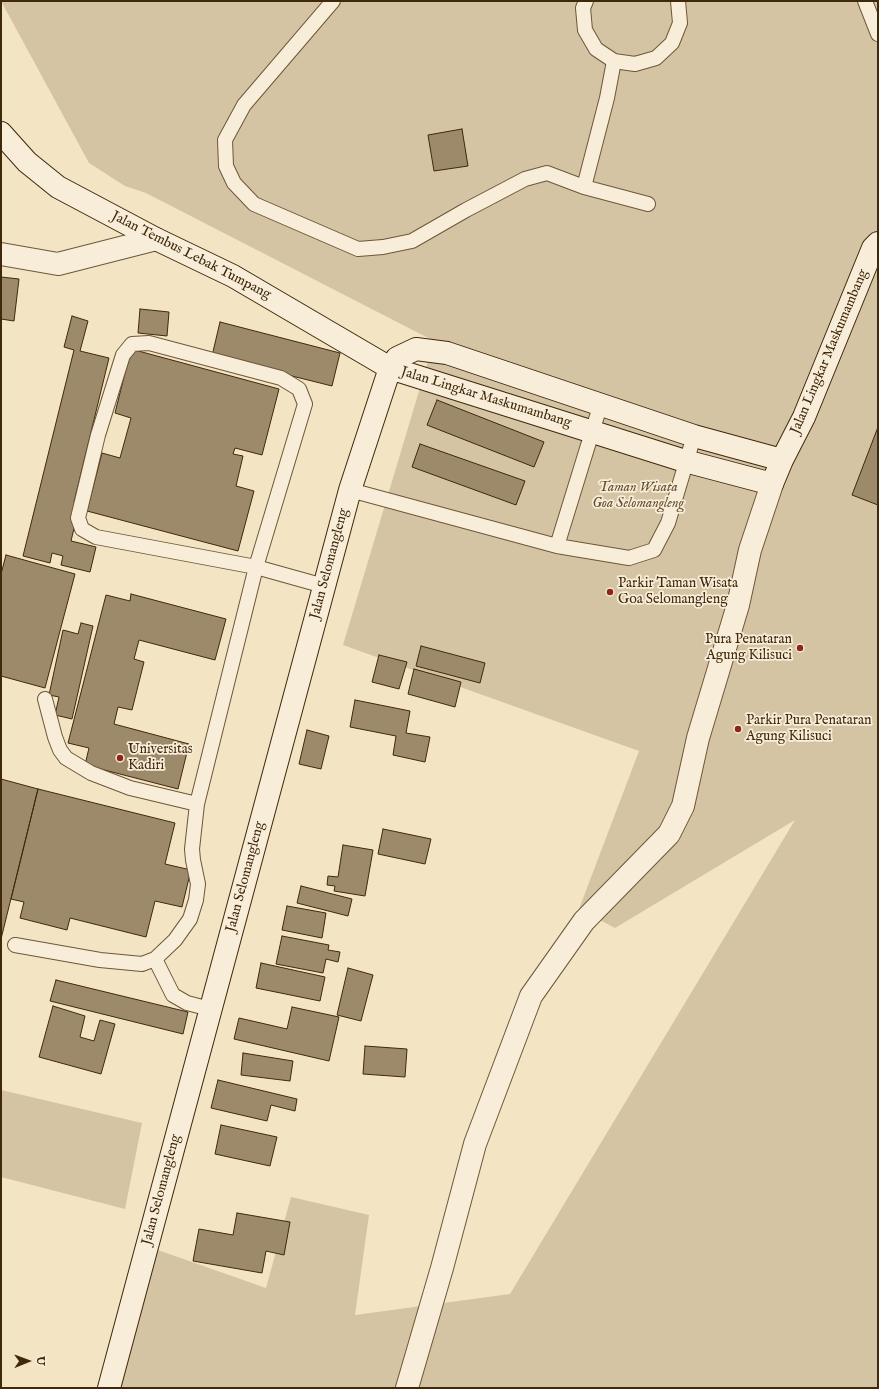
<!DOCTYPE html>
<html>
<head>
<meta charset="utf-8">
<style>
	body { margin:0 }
	#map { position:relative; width:879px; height:1389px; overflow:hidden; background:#f3e4c4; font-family:"IM FELL English",serif }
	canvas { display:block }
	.frame { position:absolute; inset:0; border:2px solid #40280a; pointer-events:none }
	.north { position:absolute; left:8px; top:1341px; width:40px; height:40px; -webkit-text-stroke:3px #f7edd9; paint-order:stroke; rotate:89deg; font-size:11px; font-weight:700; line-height:16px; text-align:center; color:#40280a }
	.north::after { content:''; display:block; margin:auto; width:14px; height:18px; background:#40280a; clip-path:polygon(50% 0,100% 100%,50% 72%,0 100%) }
</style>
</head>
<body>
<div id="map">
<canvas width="879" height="1389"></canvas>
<div class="frame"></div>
<div class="north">U</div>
</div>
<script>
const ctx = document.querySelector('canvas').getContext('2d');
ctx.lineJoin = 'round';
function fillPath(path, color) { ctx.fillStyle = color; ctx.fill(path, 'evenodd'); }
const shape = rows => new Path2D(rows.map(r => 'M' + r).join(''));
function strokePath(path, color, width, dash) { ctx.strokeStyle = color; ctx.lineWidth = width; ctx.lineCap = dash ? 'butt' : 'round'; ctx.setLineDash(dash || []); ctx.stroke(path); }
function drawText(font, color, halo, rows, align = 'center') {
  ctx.font = font + ' "IM FELL English",serif'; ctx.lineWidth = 3.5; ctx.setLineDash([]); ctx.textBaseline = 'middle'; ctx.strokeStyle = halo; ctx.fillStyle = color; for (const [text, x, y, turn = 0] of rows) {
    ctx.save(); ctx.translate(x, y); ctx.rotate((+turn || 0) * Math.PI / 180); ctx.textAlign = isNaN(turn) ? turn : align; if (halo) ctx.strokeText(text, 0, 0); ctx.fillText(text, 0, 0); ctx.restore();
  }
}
const green = shape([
	[1,1,878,1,878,1388,121,1388,155,1249,266,1288,291,1197,369,1215,355,1315,510,1294,795,820,615,928,579,909,639,751,343,645,434,341,146,193,125,186,89,163],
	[1,1090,142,1123,125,1209,1,1177]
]);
const building = shape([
	[462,129,468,166,434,171,428,135,462,129],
	[1,277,19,279,14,321,1,319,1,277],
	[140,309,169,312,167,336,138,333,140,309],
	[72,316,88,321,80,351,109,358,74,502,80,503,71,541,96,547,90,572,61,565,63,556,52,553,50,563,23,556,74,350,64,347,72,316],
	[220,322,340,353,332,386,212,356,220,322],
	[131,349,279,389,262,455,235,448,233,454,243,456,236,486,254,491,238,551,87,511,102,453,120,458,131,418,115,413,131,349],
	[437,400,544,442,534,467,427,425,437,400],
	[878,427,878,505,852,495,878,427],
	[420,444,525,481,516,505,412,467,420,444],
	[6,555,75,574,45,688,1,676,1,574,6,555],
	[131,594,226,619,215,660,139,640,134,659,144,662,132,710,118,707,114,724,189,744,178,789,85,765,89,748,68,743,106,595,130,601,131,594],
	[81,623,93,626,72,719,55,715,59,697,49,695,63,630,78,634,81,623],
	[421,646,485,663,480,683,416,666,421,646],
	[379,655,407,662,399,689,372,682,379,655],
	[414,669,461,682,455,707,408,694,414,669],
	[355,700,410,711,406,733,430,737,425,762,393,755,396,736,350,727,355,700],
	[307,730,329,736,321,769,299,764,307,730],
	[1,779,38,789,1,939,1,779],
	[38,789,175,823,165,864,191,870,182,907,155,901,146,937,70,918,67,930,20,918,24,902,11,899,38,789],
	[383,829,431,839,425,864,378,854,383,829],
	[343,845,373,850,365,896,334,891,335,886,327,885,328,876,338,877,343,845],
	[301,886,352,899,348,916,297,903,301,886],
	[287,906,326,913,322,938,282,930,287,906],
	[282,936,329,945,328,950,340,952,338,962,326,959,323,973,276,964,282,936],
	[261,963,325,977,320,1001,256,988,261,963],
	[348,968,373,975,361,1021,337,1015,348,968],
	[56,980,188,1012,183,1034,50,1001,56,980],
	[53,1006,85,1016,80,1037,94,1041,100,1020,115,1024,101,1074,39,1057,53,1006],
	[292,1007,339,1017,329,1061,234,1039,239,1018,287,1029,292,1007],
	[365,1046,407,1049,405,1077,363,1074,365,1046],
	[243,1053,293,1061,290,1081,241,1075,243,1053],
	[218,1080,297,1099,295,1111,271,1105,267,1121,211,1108,218,1080],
	[221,1125,277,1137,270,1166,215,1154,221,1125],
	[237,1213,290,1222,284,1255,266,1251,262,1273,193,1261,199,1229,233,1235,237,1213]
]);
const lane = shape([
	[333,1,244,105,225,140,226,166,234,183,254,204,358,249,383,247,412,241,466,210,525,179,547,173,584,187,648,204],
	[586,1,583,8,585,30,596,49,614,61,635,64,656,58,672,43,680,23,678,1],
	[865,1,878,34],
	[584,187,607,98,614,61],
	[149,343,281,378,299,389,305,404,256,567,96,537,82,529,78,518,98,435,123,355,132,344,149,343],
	[350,490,557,546,629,558,654,550,668,523,694,436],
	[557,546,601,403],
	[45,699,55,737,60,750,66,758,91,773,130,788,197,804],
	[15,945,100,960,142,964,155,959,175,940,190,919,196,900,198,884,193,860,192,849,197,804,256,567,324,586],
	[155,959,173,995,187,1003,210,1009]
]);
const street = shape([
	[1,254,58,264,156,239],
	[407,1388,442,1268,475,1144,531,996,584,921,669,834,683,806,698,738,738,605,750,550,772,484]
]);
const secondary = shape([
	[1,133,27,162,58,187,156,239,233,276,390,368,685,461,772,484,782,460,804,417,873,248,878,243],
	[109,1388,350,490,390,368,397,358,416,349,447,353,694,436,782,460]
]);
const markers = [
	[610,592,4,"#8f2418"],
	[800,648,4,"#8f2418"],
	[738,729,4,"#8f2418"],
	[120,758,4,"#8f2418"]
];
const streetNames = [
	["Jalan Tembus Lebak Tumpang",191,256,27],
	["Jalan Lingkar Maskumambang",830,352,-67],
	["Jalan Lingkar Maskumambang",486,398,17],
	["Jalan Selomangleng",330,564,-75],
	["Jalan Selomangleng",246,877,-75],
	["Jalan Selomangleng",162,1190,-75]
];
const parkNames = [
	["Taman Wisata",638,488],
	["Goa Selomangleng",638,504]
];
const poiNames = [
	["Parkir Taman Wisata",618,584],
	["Goa Selomangleng",618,600],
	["Pura Penataran",792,640,"right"],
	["Agung Kilisuci",792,656,"right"],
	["Parkir Pura Penataran",746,721],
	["Agung Kilisuci",746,737],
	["Universitas",128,750],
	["Kadiri",128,766]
];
fillPath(green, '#d5c4a4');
fillPath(building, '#9d8a6b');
strokePath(building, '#40280a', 1);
strokePath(lane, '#6d5738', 16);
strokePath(street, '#6d5738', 24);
strokePath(secondary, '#40280a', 24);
strokePath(lane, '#f7edd9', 14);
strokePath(street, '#f7edd9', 22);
strokePath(secondary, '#f7edd9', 22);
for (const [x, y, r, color] of markers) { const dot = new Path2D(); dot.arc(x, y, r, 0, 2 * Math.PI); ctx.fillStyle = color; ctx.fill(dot); strokePath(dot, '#f7edd9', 1.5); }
drawText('14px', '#40280a', '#f7edd9', streetNames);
drawText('italic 14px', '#654f30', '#f7edd9', parkNames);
drawText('14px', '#40280a', '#f7edd9', poiNames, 'left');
</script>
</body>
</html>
